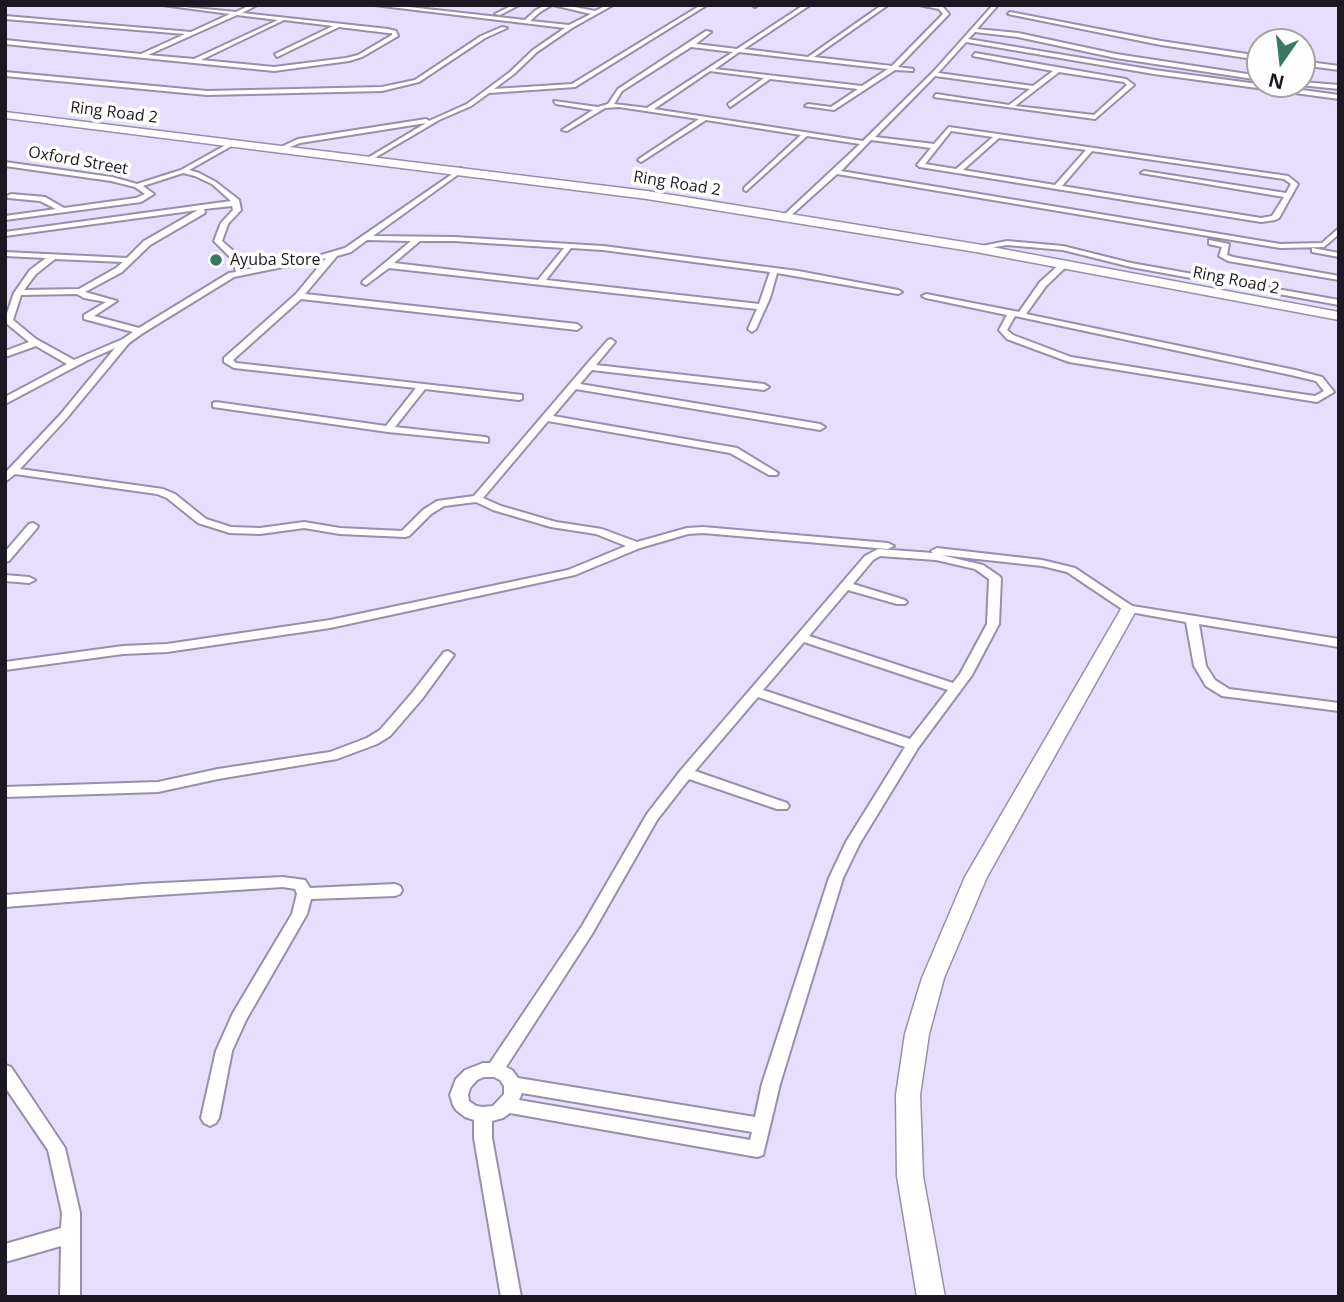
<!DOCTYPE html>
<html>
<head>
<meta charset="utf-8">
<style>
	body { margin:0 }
	#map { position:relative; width:1344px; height:1302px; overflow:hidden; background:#e7ddfc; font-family:"Open Sans",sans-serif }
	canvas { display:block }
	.frame { position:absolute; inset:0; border:7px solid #1c1823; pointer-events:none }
	.north { position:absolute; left:1246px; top:28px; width:70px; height:70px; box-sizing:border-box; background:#fff; border:2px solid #a4a3a7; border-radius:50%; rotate:194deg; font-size:19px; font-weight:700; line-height:28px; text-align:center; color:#1c1823 }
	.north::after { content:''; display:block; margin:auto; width:24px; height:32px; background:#3a7864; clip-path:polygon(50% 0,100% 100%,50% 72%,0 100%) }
</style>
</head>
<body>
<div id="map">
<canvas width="1344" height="1302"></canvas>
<div class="frame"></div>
<div class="north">N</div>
</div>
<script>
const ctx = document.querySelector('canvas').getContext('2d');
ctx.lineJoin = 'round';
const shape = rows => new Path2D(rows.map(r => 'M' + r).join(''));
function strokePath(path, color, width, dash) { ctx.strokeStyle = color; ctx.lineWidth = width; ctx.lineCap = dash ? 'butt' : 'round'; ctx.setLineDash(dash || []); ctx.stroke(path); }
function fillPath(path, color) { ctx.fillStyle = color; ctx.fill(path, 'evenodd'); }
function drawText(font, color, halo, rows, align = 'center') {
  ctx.font = font + ' "Open Sans",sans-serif'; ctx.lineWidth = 7; ctx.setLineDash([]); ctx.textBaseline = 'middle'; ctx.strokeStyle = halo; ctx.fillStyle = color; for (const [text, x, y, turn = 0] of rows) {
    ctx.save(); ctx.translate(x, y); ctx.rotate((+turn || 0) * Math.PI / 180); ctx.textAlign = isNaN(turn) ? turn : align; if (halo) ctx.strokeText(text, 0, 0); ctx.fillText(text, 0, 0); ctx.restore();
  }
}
const street = shape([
	[163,5,236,12,250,5,257,5,242,13,388,29,396,31,398,36,362,57,349,61,274,71,5,44,5,40,141,54,185,34,5,19,5,16,191,32,230,14,163,5],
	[237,15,278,20,194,59,148,55,237,15],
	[284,20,333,26,275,54,277,57,339,27,388,33,392,33,392,35,358,55,346,58,274,67,201,60,284,20],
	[374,5,391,5,525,20,536,10,546,5,552,5,540,12,530,21,569,25,591,14,553,5,564,5,595,11,607,5,613,5,572,28,537,52,514,74,494,89,572,84,701,5,707,5,575,87,489,93,471,106,439,120,371,160,366,159,426,123,300,143,285,149,281,149,281,147,298,139,426,119,429,121,467,104,510,72,533,50,565,28,374,5],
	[513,5,519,5,500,15,495,14,513,5],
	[758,5,755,7,753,6,753,5,758,5],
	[804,5,810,5,744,49,808,57,882,5,888,5,814,57,892,66,943,14,939,9,919,5,943,7,949,14,898,67,913,69,913,71,895,70,834,110,805,106,808,104,831,107,858,89,770,79,730,107,728,104,764,78,710,71,654,109,863,141,934,71,993,5,998,5,977,29,1018,33,1116,54,1260,76,1260,80,1116,58,1018,37,975,32,968,39,1154,70,1339,95,1339,99,1154,74,966,42,938,73,1033,86,1053,71,973,56,975,53,1126,79,1134,85,1095,119,934,97,936,94,1009,105,1030,89,935,76,875,137,934,144,949,127,1288,176,1298,184,1279,218,1275,220,1261,222,920,167,917,165,931,148,871,140,841,171,1280,244,1322,243,1339,228,1339,234,1324,247,1280,248,837,174,788,218,785,218,785,214,860,144,807,136,746,191,744,190,744,188,801,135,706,120,641,162,638,160,639,159,699,119,619,107,605,108,567,131,562,130,593,110,556,104,554,101,598,107,608,104,618,89,706,31,711,32,696,44,737,49,804,5],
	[691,47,733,52,647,108,614,104,622,91,691,47],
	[739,52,888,69,862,86,715,69,739,52],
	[1059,72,1124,82,1127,85,1094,115,1015,106,1059,72],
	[951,131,993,137,956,169,925,164,951,131],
	[999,138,1086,150,1055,185,963,170,999,138],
	[1092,151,1284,179,1291,184,1286,193,1144,171,1141,173,1284,197,1272,216,1261,218,1062,186,1092,151],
	[1010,12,1161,41,1260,56,1260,60,1161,45,1008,14,1010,12],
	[502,27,507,28,485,38,419,82,382,91,207,95,5,76,5,72,207,91,382,87,415,80,481,36,502,27],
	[1302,61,1339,66,1339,70,1302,65,1302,61],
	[1302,82,1339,85,1339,89,1300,85,1302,82],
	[233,141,236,143,235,144,189,170,199,173,216,182,239,200,241,210,228,224,222,241,240,257,243,270,311,258,345,248,461,168,464,170,463,171,373,236,454,237,603,246,798,271,898,290,902,292,898,294,777,273,770,298,756,329,752,332,748,329,757,309,389,268,366,285,362,283,363,281,411,241,367,240,351,252,337,256,305,294,577,324,581,327,577,330,301,299,233,360,236,363,522,395,522,399,519,400,425,389,395,427,485,437,488,438,488,442,388,432,213,407,213,403,216,402,386,426,416,388,234,368,224,362,224,358,296,294,326,258,234,277,143,333,129,343,66,419,20,469,163,489,175,494,206,519,231,527,260,528,304,522,340,528,402,531,423,510,437,501,474,496,586,365,608,340,611,339,615,342,596,365,764,384,769,387,764,390,592,370,580,384,820,424,825,427,820,430,576,389,553,416,737,448,778,473,777,475,769,475,730,453,548,421,483,498,501,506,556,522,602,529,637,542,687,528,703,527,888,543,894,546,888,549,703,533,688,534,640,548,575,575,330,628,167,652,123,654,5,670,5,662,123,646,167,644,330,620,568,570,626,546,596,534,551,527,493,510,476,502,444,506,431,514,409,536,405,537,340,534,304,528,260,534,230,533,198,523,167,498,157,494,15,474,5,482,5,473,60,415,115,348,88,360,5,404,5,397,67,364,36,346,5,357,5,351,29,342,6,323,5,319,14,293,30,270,46,258,5,256,5,252,127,258,144,241,198,210,5,236,5,232,231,201,212,184,195,176,183,173,143,186,154,194,141,202,5,220,5,216,56,209,40,201,8,198,7,196,11,194,45,197,64,208,136,198,145,194,135,187,111,181,5,166,5,162,112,177,137,184,181,170,233,141],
	[232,206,233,210,221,223,214,241,233,260,236,272,229,273,139,328,94,316,117,301,85,292,122,272,150,245,205,213,204,209,232,206],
	[420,241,454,241,564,248,538,280,394,263,420,241],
	[571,248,603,250,770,272,759,304,546,280,571,248],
	[55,259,123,262,116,268,79,289,24,290,36,274,55,259],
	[77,294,84,298,106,302,84,315,84,319,133,332,123,339,74,360,36,339,13,320,21,295,77,294],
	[1209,240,1229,244,1227,255,1233,257,1339,276,1339,280,1228,261,1219,256,1222,247,1209,244,1209,240],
	[1007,241,1063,246,1131,263,1339,300,1339,305,1131,267,1063,250,1007,245,976,250,972,248,1007,241],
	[1312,248,1339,253,1339,257,1312,252,1312,248],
	[1061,263,1068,265,1046,286,1026,314,1295,370,1322,377,1334,392,1317,402,1069,362,1007,339,999,330,1007,315,926,298,922,296,926,294,1019,312,1040,282,1061,263],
	[1015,316,1291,375,1316,381,1324,391,1315,396,1287,392,1071,357,1013,335,1007,330,1015,316],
	[33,523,38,526,37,528,9,561,5,562,5,552,29,524,33,523],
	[937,548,1042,560,1075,568,1132,606,1339,639,1339,647,1199,624,1206,666,1215,680,1229,689,1339,703,1339,711,1222,696,1206,686,1194,666,1186,622,1125,611,1067,572,1042,566,941,555,983,565,999,576,1001,578,999,624,972,675,918,748,860,843,843,878,780,1084,763,1155,757,1157,510,1113,503,1118,492,1121,492,1138,521,1297,501,1297,474,1138,474,1120,465,1117,456,1110,453,1105,450,1095,456,1079,465,1070,483,1063,490,1063,582,926,647,814,681,770,865,556,878,549,933,553,931,551,937,548],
	[880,556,936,560,975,569,989,579,987,624,960,674,953,683,809,636,848,590,897,604,905,604,907,602,905,600,853,584,873,560,880,556],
	[804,642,948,690,910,739,763,690,804,642],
	[758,697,905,747,846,842,829,878,762,1084,755,1117,518,1078,512,1070,506,1067,592,934,657,820,689,779,777,809,787,809,789,806,787,803,695,771,758,697],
	[484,1077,494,1077,500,1080,504,1086,504,1094,493,1106,483,1107,476,1106,469,1101,468,1095,470,1088,477,1080,484,1077],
	[522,1093,752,1132,750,1140,519,1100,522,1093],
	[5,575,29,577,35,580,29,583,5,581,5,575],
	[448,651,454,655,422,699,390,736,377,744,337,759,218,779,158,792,5,797,5,787,158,782,218,769,330,752,367,738,380,730,412,693,444,652,448,651],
	[283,877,305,880,310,888,395,884,400,886,402,890,400,894,395,896,311,899,307,914,246,1020,232,1051,219,1118,216,1123,210,1126,204,1123,201,1118,216,1051,233,1013,292,914,297,894,295,889,283,887,143,896,5,907,5,895,143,884,283,877],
	[5,1065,11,1067,65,1148,80,1213,80,1297,60,1297,61,1246,5,1262,5,1244,61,1228,62,1213,48,1150,5,1087,5,1065]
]);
const secondary = shape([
	[1129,604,1137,609,987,877,944,978,929,1034,920,1095,923,1176,945,1297,917,1297,897,1176,896,1095,905,1034,922,978,965,877,1121,609,1129,604]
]);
const primary = shape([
	[5,112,647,191,976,244,1339,312,1339,320,976,252,647,199,5,118,5,112]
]);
const markers = [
	[216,260,7,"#3a7864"]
];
const farStreetnames = [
	["Ring Road 2",114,113,7],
	["Oxford Street",78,161,10],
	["Ring Road 2",677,184,9],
	["Ring Road 2",1236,281,11]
];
const farPoinames = [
	["Ayuba Store",230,260]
];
strokePath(street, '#988fab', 4);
strokePath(secondary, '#988fab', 3);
strokePath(primary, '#988fab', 3);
fillPath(street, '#fff');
fillPath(secondary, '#fff');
fillPath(primary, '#fff');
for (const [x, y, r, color] of markers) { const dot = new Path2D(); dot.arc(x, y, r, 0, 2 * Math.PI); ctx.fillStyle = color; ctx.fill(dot); strokePath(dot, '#fff', 2.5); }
drawText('16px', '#1c1823', '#fff', farStreetnames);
drawText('16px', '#1c1823', '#fff', farPoinames, 'left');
</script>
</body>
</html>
